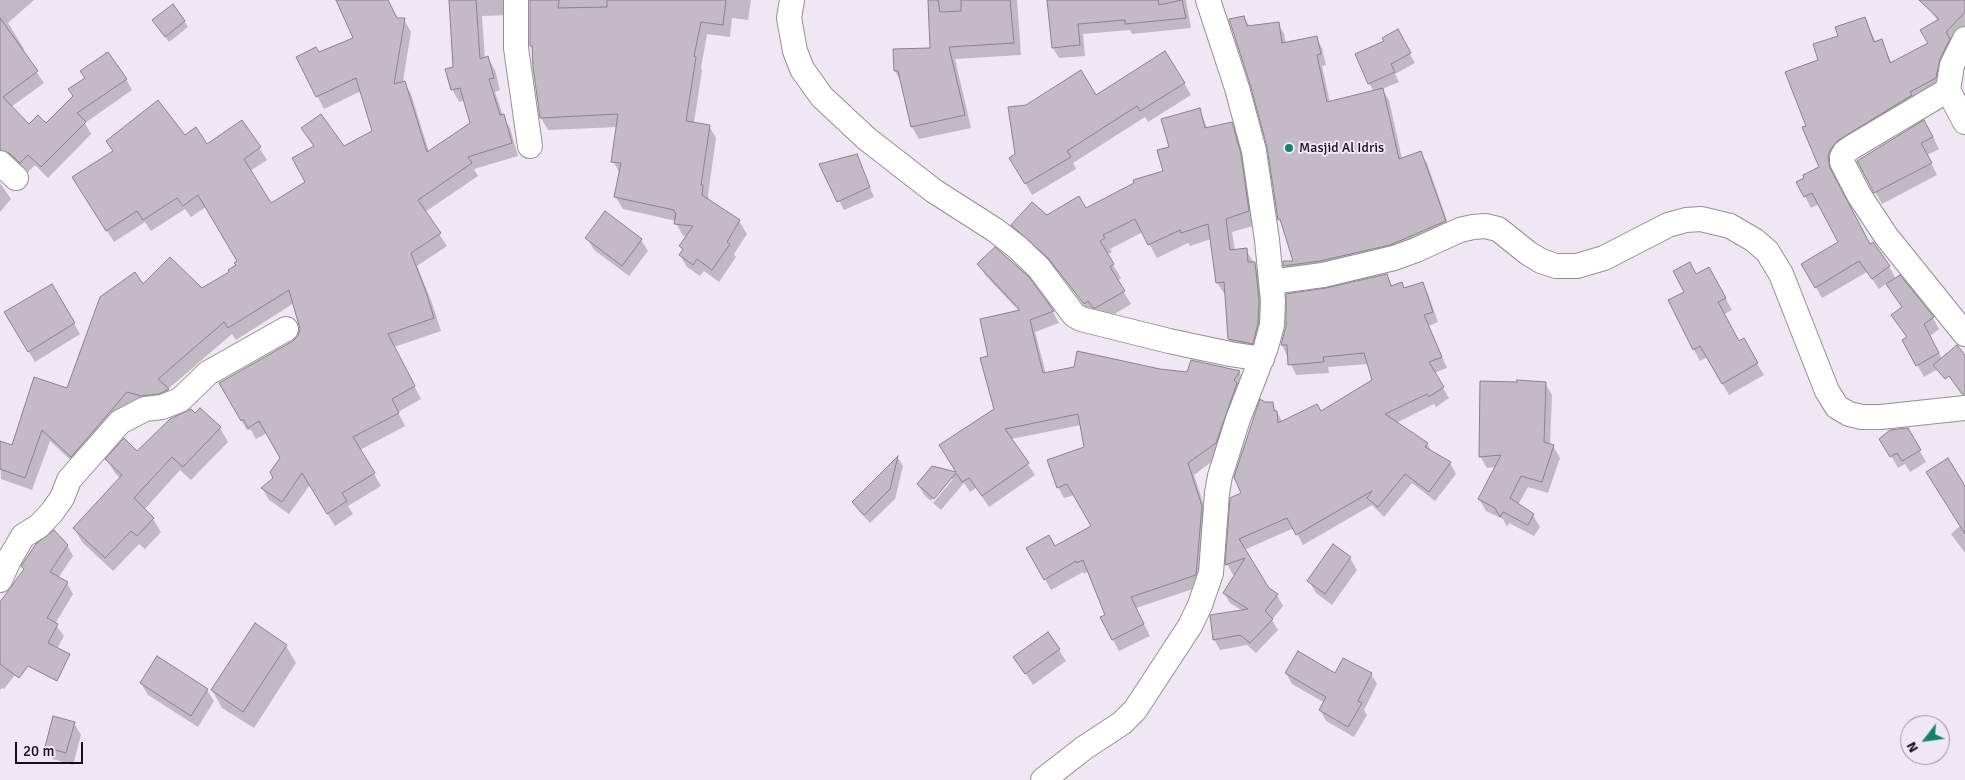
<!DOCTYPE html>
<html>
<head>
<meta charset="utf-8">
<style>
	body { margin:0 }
	#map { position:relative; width:1965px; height:780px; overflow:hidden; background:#f0e7f4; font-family:Signika,sans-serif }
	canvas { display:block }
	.north { position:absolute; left:1900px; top:715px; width:50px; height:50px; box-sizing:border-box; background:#f0e7f4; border:1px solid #98919a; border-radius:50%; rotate:240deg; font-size:14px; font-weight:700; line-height:20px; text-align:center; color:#131014 }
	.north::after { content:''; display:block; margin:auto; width:18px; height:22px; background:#138564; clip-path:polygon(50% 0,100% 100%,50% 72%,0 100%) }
	.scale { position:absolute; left:15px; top:742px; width:68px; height:22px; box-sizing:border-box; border:2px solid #131014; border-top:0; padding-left:6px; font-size:15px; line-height:18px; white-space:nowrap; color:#131014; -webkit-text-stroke:4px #f0e7f4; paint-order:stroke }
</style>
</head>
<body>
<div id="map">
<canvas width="1965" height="780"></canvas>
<div class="north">N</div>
<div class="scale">20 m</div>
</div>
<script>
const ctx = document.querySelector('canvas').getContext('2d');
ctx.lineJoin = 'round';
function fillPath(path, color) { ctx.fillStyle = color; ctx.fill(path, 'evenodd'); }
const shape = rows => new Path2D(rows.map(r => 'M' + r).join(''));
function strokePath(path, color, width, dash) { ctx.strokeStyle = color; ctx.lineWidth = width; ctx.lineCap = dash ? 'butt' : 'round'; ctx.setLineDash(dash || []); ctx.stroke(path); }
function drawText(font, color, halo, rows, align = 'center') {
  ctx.font = font + ' Signika,sans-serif'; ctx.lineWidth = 4; ctx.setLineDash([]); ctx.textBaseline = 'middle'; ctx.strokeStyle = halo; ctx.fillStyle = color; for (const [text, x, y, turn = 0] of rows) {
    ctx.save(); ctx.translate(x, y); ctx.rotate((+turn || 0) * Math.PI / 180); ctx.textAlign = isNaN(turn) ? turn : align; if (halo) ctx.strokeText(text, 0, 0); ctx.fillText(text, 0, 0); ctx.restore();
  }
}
const shadow = shape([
	[0,0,34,0,8,23,24,49,22,51,44,83,11,107,29,126,46,125,126,79,132,90,85,123,91,134,48,178,35,165,27,173,11,161,0,162],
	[337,0,387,0,397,20,404,20,411,32,403,81,411,94,429,152,472,123,465,100,459,102,452,89,454,68,450,0,517,0,509,15,482,16,485,59,488,58,495,70,500,90,495,92,503,116,510,128,518,156,474,169,478,176,425,212,447,246,417,266,432,303,441,331,394,347,421,399,398,412,405,426,360,450,381,486,348,506,353,514,335,526,310,485,289,514,269,500,262,488,275,478,282,458,267,433,256,439,251,430,247,430,220,383,294,342,299,336,301,329,294,303,236,340,232,334,168,389,175,402,149,408,79,468,50,441,32,490,1,479,0,449,12,447,68,390,143,286,201,290,230,272,237,266,239,261,206,207,191,217,185,209,151,231,145,222,114,242,81,190,184,136,206,145,242,121,267,160,250,171,270,204,307,183,314,147,303,128,344,148,374,131,361,91,324,109,297,57,318,54,355,39],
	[531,0,751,0,748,20,732,18,730,37,707,34,701,68,702,70,694,123,709,126,716,138,708,195,709,201,739,221,747,234,734,254,736,257,719,282,704,271,700,276,687,267,680,255,683,250,681,246,687,237,683,236,676,223,676,221,623,209,615,196,620,174,613,161,618,127,548,130,541,118,533,50,531,46],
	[934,0,1017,0,1021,55,955,59,971,128,919,139,912,127,902,84,895,71,894,51,932,50],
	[1048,0,1186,0,1191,28,1132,34,1130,30,1083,34,1085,56,1059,58,1053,48],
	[1935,0,1965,0,1965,38,1942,89,1834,169,1835,180,1870,245,1889,266,1896,279,1933,318,1939,329,1930,336,1945,365,1924,377,1904,341,1907,338,1893,316,1903,308,1887,283,1879,289,1867,272,1822,298,1803,264,1840,242,1819,204,1811,208,1798,183,1821,167,1807,127,1819,60,1839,37,1865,18,1876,43,1882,41,1892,64,1929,43,1938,21,1928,7],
	[1244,17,1250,27,1278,23,1284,34,1286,44,1316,37,1322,48,1326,65,1322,66,1330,103,1374,92,1369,83,1386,41,1397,31,1415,63,1395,74,1399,82,1382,89,1389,100,1402,159,1420,153,1427,163,1451,232,1291,277,1284,263,1295,262,1284,228,1279,219,1268,147],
	[184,21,188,27,169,42,157,26],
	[1184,83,1191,95,1148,122,1145,117,1073,163,1076,169,1032,195,1011,158,1096,97],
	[1199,110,1208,129,1231,123,1239,137,1247,168,1256,225,1232,232,1235,251,1246,250,1262,277,1260,356,1237,352,1229,339,1226,296,1217,283,1211,239,1190,246,1188,243,1157,258,1143,232,1110,249,1112,252,1107,255,1121,278,1117,281,1131,304,1103,321,1092,316,1058,271,1020,238,1013,225,1086,209,1164,171,1170,148],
	[1931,133,1939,149,1927,155,1937,175,1882,204,1858,161],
	[856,155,874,197,844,210,821,165],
	[0,183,11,199,0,212],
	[587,238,641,240,648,251,629,276,594,250],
	[979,264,1028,278,1053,312,1059,323,1035,332,1046,374,1160,370,1187,373,1239,372,1246,383,1222,454,1194,475,1208,518,1202,586,1136,608,1150,636,1119,651,1101,618,1106,615,1088,571,1084,574,1083,572,1051,590,1028,549,1055,548,1093,526,1075,495,1064,498,1058,487,1086,448,1081,425,1011,439,1035,475,989,507,976,488,970,492,964,483,941,510,933,503,953,479,949,479,931,501,925,496,918,485,933,467,958,473,995,409,990,356,1019,311,985,275],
	[1709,268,1732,310,1723,315,1739,343,1743,340,1764,375,1729,395,1707,357,1700,361,1678,320,1680,318,1686,292,1696,275],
	[1386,275,1393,287,1402,284,1405,289,1422,283,1428,294,1438,322,1429,326,1447,368,1434,373,1449,398,1436,407,1434,404,1396,423,1427,444,1432,452,1450,463,1456,474,1435,501,1412,483,1384,517,1372,505,1303,545,1294,528,1244,550,1268,589,1277,595,1283,606,1272,620,1278,630,1256,653,1247,645,1220,650,1214,639,1243,611,1230,603,1224,593,1237,573,1233,575,1227,564,1264,404,1272,403,1283,423,1321,413,1373,380,1369,364,1328,367,1329,373,1296,375,1282,345,1326,290],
	[51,285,80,334,35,362,5,312],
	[1545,383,1552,395,1550,445,1553,446,1560,458,1548,493,1528,487,1518,505,1533,515,1540,527,1534,536,1509,523,1507,527,1503,519,1486,511,1479,499,1496,467,1487,468,1480,456],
	[220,428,228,442,191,480,180,470,144,510,153,519,161,532,145,549,139,544,113,571,82,542,74,528,121,479,115,473,107,460,137,453],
	[1907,429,1926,462,1910,472,1905,464,1898,468,1881,439],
	[898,458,903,466,895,499,870,523,859,511,853,502],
	[1965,489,1965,553,1951,534,1961,525],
	[67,545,73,556,58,578,67,583,73,594,55,624,64,636,52,658,0,616,0,604],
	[1334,546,1350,558,1357,570,1332,605,1316,593,1309,581],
	[286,646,296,663,254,728,222,708,212,690],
	[1059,650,1066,661,1033,685,1015,657],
	[0,653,18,671,4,689,2,688,0,690],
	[1286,673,1371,674,1377,684,1364,710,1367,715,1354,737,1326,721,1320,710,1325,703,1292,684],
	[141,683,207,690,214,701,198,727,148,695],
	[74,723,81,735,73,765,53,759,46,747]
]);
const building = shape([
	[336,0,388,0,397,18,405,18,394,84,405,81,427,152,470,123,460,88,451,90,445,69,453,67,449,0,476,0,480,59,488,56,494,78,489,79,500,115,504,114,512,143,468,157,472,163,418,200,441,233,411,253,425,289,434,318,388,334,415,386,392,399,399,413,353,437,375,473,342,493,347,501,327,514,302,473,282,502,261,488,273,478,270,472,280,458,259,421,248,428,243,419,241,421,219,383,293,341,298,336,300,329,289,290,228,328,224,322,158,379,169,389,159,394,141,396,127,392,71,457,42,430,25,478,0,469,0,441,12,445,34,377,67,388,100,297,135,272,143,284,170,257,202,288,229,272,228,270,236,265,234,263,237,261,198,195,183,206,177,198,143,220,137,211,106,231,72,177,113,151,106,141,158,100,185,135,196,127,207,144,242,120,261,147,244,159,271,203,305,182,292,158,314,146,301,128,321,114,344,146,372,131,356,78,316,97,296,57,316,47,319,52,353,38,336,0],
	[530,0,559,0,558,8,607,7,607,0,726,0,723,25,701,22,694,56,696,57,686,121,710,125,701,185,703,185,702,195,740,220,727,242,730,244,712,270,697,259,693,265,679,255,683,249,679,246,693,226,674,224,676,213,674,212,674,210,614,197,621,163,611,162,618,114,540,118,533,67,532,46,530,46,530,0],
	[928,0,938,0,940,12,961,11,961,0,1010,0,1014,43,949,47,965,115,911,127,898,71,894,71,893,49,930,48,928,0],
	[1047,0,1158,0,1159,5,1182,0,1186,18,1125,24,1125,20,1078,24,1080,45,1052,48,1047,0],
	[1919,0,1965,0,1965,12,1946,32,1950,39,1940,59,1936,78,1910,92,1912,95,1837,141,1830,150,1828,157,1830,168,1870,244,1873,242,1890,266,1872,279,1859,261,1815,288,1801,264,1838,242,1812,193,1804,197,1796,182,1804,178,1803,175,1819,167,1802,127,1806,126,1785,72,1818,60,1813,44,1838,36,1835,27,1865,17,1874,42,1882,39,1890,63,1928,43,1920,30,1939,19,1919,0],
	[173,4,185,21,165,37,152,20,173,4],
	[1244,16,1247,26,1279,22,1282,43,1317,36,1321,54,1317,55,1327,102,1383,88,1399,159,1421,151,1446,221,1390,245,1320,261,1283,266,1283,261,1293,261,1280,219,1278,220,1267,147,1250,84,1229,19,1244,16],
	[0,18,38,71,3,97,29,124,38,115,46,123,73,96,68,89,85,78,80,71,108,52,127,79,77,113,86,122,41,167,28,155,20,163,9,153,0,150,0,18],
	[1398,29,1411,53,1391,64,1395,72,1368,84,1355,54,1384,41,1382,38,1398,29],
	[1165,51,1185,83,1140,111,1137,106,1067,151,1071,157,1025,184,1009,158,1015,154,1008,107,1026,105,1081,70,1096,95,1165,51],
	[1200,108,1205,128,1232,122,1241,154,1249,211,1226,219,1230,250,1247,248,1248,262,1255,262,1259,301,1258,323,1253,344,1228,339,1224,282,1216,283,1208,224,1181,233,1180,230,1148,245,1135,219,1103,235,1105,238,1100,241,1114,264,1110,267,1125,291,1095,308,1093,308,1088,301,1084,304,1048,258,1011,225,1032,202,1047,215,1079,196,1086,208,1134,183,1133,180,1163,171,1157,150,1169,147,1161,119,1200,108],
	[1924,120,1933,137,1921,143,1932,163,1874,193,1857,161,1924,120],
	[857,154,870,187,837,202,819,164,857,154],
	[605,211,642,239,622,266,585,238,605,211],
	[995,247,1029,277,1054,311,1030,320,1043,373,1074,367,1077,351,1160,369,1187,372,1191,360,1240,371,1234,380,1237,383,1216,443,1188,463,1202,506,1196,575,1131,597,1144,624,1112,640,1100,617,1105,615,1083,560,1077,563,1076,561,1044,580,1026,548,1049,535,1055,546,1091,526,1067,484,1057,488,1047,460,1084,447,1078,414,1005,429,1029,463,982,496,969,478,962,482,956,473,934,499,917,484,932,466,956,472,939,445,994,409,980,358,988,356,980,319,1020,310,977,264,995,247],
	[1690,262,1696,274,1709,267,1726,298,1718,302,1739,341,1744,338,1758,363,1722,384,1700,346,1693,350,1668,300,1684,292,1673,271,1690,262],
	[1387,274,1391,286,1402,282,1404,288,1423,282,1433,312,1424,315,1442,357,1429,362,1444,387,1429,397,1427,394,1385,414,1428,443,1425,447,1451,462,1429,492,1405,474,1378,507,1367,498,1372,491,1296,535,1287,518,1239,539,1269,588,1278,594,1265,611,1273,619,1250,643,1240,635,1213,640,1210,615,1248,609,1223,593,1245,558,1225,565,1230,498,1241,493,1234,477,1260,399,1265,402,1273,402,1274,411,1277,411,1278,423,1317,404,1321,411,1372,380,1364,353,1323,357,1324,362,1288,365,1287,345,1281,345,1286,326,1286,294,1326,288,1387,274],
	[1900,275,1934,317,1924,324,1939,353,1916,366,1902,340,1907,337,1891,315,1902,307,1886,284,1900,275],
	[52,284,75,323,28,352,4,312,52,284],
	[1957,345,1965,355,1965,394,1962,394,1949,376,1945,379,1933,365,1957,345],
	[1517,380,1546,382,1544,442,1554,445,1542,482,1521,476,1510,498,1534,514,1528,525,1503,512,1500,517,1495,508,1478,499,1501,455,1479,457,1480,381,1517,382,1517,380],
	[200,408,221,427,183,467,172,457,134,498,154,518,137,536,131,531,105,558,73,528,122,475,105,459,124,438,137,451,170,419,191,409,195,413,200,408],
	[1908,428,1921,450,1902,461,1897,453,1890,457,1879,439,1890,430,1908,428],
	[898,456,890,489,864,515,852,502,898,456],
	[1948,458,1965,486,1965,534,1926,472,1948,458],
	[54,530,68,545,50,572,68,582,47,618,58,624,48,643,70,654,57,681,28,666,19,678,0,664,0,602,24,569,21,566,36,544,54,530],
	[1333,544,1351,557,1325,594,1307,581,1333,544],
	[255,623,287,645,243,712,211,690,255,623],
	[1048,632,1060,649,1025,674,1013,657,1048,632],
	[1298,651,1335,673,1343,658,1372,673,1358,701,1362,703,1348,727,1319,710,1326,697,1285,673,1298,651],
	[157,656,208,689,191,716,140,683,157,656],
	[53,716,75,722,66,753,45,747,53,716]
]);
const minor = shape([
	[516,0,516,48,530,146],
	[792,0,789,18,795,51,802,69,822,97,867,139,934,191,995,230,1017,247,1039,268,1074,315,1081,319,1169,341,1230,354,1262,359],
	[1965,39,1952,65,1948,90,1965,122],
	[1948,90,1852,147,1845,152,1842,157,1842,162,1859,195,1886,236,1965,334],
	[0,163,16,178],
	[1271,282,1323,275,1394,258,1416,250,1460,230,1473,227,1485,226,1498,229,1528,253,1541,261,1556,266,1577,266,1604,258,1668,225,1686,220,1701,219,1730,226,1754,240,1767,251,1781,274,1827,391,1837,407,1849,414,1862,417,1881,417,1965,408],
	[0,580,9,560,23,536,39,526,52,512,62,498,69,480,120,422,145,409,162,407,180,400,208,373,286,329],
	[1043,780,1084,748,1122,723,1135,710,1190,626,1200,605,1211,573,1217,493,1220,476,1238,419,1266,347,1272,325,1273,301,1267,240,1254,151,1237,88,1208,0]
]);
const markers = [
	[1289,148,5,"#138564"]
];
const poiNames = [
	["Masjid Al Idris",1299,148]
];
fillPath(shadow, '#0003');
fillPath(building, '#c3bac6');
strokePath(building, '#89818c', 1);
strokePath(minor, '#968d99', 26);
strokePath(minor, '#fff', 24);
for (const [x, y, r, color] of markers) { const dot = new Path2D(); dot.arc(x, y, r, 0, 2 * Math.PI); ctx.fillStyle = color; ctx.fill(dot); strokePath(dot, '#f0e7f4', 2); }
drawText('14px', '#131014', '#f0e7f4', poiNames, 'left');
</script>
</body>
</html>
